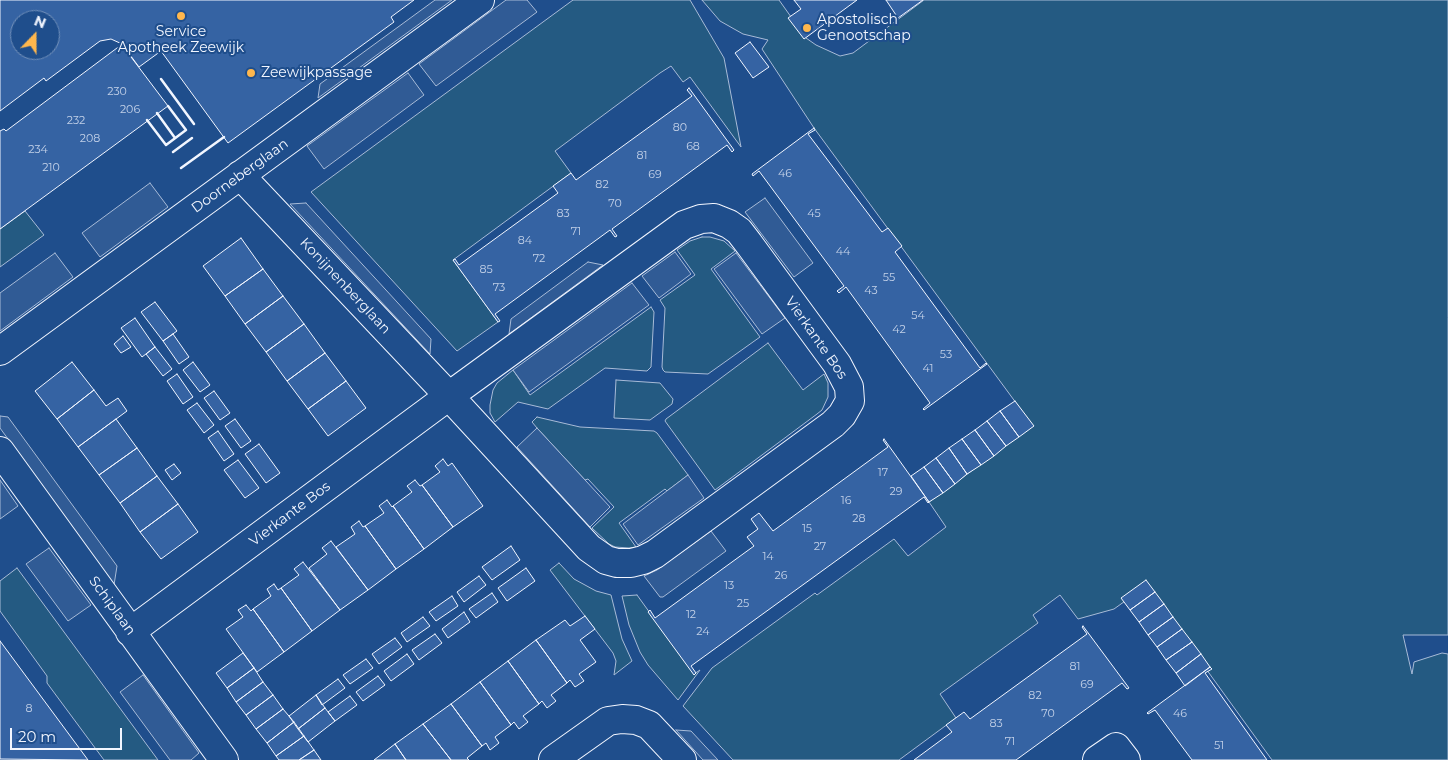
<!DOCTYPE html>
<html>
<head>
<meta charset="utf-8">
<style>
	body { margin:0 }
	#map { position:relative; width:1448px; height:760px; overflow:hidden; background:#1f4e8c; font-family:Montserrat,sans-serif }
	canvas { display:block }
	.north { position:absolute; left:10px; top:10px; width:50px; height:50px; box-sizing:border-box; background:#1f4e8c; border:1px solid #7391ba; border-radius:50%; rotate:22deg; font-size:14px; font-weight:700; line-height:20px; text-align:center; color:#f2f6ff }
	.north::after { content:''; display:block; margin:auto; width:18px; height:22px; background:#ffb74d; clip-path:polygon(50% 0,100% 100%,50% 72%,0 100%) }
	.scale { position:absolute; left:10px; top:728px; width:112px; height:22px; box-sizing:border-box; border:2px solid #f2f6ff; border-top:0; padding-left:6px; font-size:15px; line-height:18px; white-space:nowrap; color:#f2f6ff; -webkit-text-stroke:4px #1f4e8c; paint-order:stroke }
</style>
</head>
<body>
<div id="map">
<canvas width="1448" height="760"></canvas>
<div class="north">N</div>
<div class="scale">20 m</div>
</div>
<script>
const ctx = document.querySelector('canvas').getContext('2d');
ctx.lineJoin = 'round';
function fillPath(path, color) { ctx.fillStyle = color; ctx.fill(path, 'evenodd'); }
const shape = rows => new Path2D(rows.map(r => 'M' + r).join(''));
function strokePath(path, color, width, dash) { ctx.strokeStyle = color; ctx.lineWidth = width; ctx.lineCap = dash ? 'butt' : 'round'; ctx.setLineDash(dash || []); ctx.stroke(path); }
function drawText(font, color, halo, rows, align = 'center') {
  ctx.font = font + ' Montserrat,sans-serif'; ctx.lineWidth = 4; ctx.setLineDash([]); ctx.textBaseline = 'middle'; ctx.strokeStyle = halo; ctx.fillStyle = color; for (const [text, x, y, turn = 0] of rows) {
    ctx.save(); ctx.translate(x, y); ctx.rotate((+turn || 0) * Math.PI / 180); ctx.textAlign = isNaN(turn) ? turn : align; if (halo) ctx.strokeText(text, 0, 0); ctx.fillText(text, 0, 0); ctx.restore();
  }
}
const green = shape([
	[573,0,690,0,724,58,741,147,690,77,683,82,671,66,660,73,555,151,571,173,453,260,498,322,457,351,311,192,573,0],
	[702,0,779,0,806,38,816,45,840,56,853,53,924,0,1448,0,1448,635,1403,635,1412,674,1414,662,1442,653,1448,654,1448,760,1272,760,1146,586,1114,609,1078,619,1060,595,1033,615,1038,623,940,694,956,718,899,760,733,760,683,706,712,668,815,593,817,595,894,539,908,556,946,527,929,502,1033,426,814,128,762,49,768,40,743,34,720,21,702,0],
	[25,211,44,235,0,267,0,229,25,211],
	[702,237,710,237,724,241,735,251,711,269,760,337,708,374,665,372,663,370,662,367,665,308,660,300,695,275,677,250,690,241,702,237],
	[651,307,654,312,651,367,647,371,605,368,548,409,518,402,495,422,490,413,490,405,493,390,497,383,513,370,530,395,651,307],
	[768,343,803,390,824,374,828,383,828,397,822,410,817,414,715,490,665,421,666,419,768,343],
	[616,380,660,383,673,399,672,404,650,420,614,418,616,380],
	[537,417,580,427,654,431,657,433,688,475,667,491,665,489,619,523,636,547,629,548,615,547,609,544,592,528,614,507,588,479,585,480,537,428,532,422,537,417],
	[559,563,574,579,596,591,611,595,622,639,632,661,614,675,616,661,613,653,550,570,559,563],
	[17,568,158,760,104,760,47,683,47,676,0,611,0,581,17,568],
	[637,595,694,674,700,670,678,700,648,665,640,652,629,625,622,596,637,595]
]);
const parking = shape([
	[435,0,452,0,318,98,320,84,435,0],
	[506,0,527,0,537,12,436,86,419,64,506,0],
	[408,73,424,95,324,169,307,146,408,73],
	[150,183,168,207,100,257,82,233,150,183],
	[765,198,813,263,794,277,745,212,765,198],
	[306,203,431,339,430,354,290,204,306,203],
	[675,252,691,274,659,298,642,276,675,252],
	[55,253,73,277,0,331,0,293,55,253],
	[736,253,785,318,762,334,714,269,736,253],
	[588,262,603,265,509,334,511,319,588,262],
	[632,283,649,305,529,392,513,370,632,283],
	[0,416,8,417,117,566,114,585,0,428,0,416],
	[537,428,610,507,590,527,517,447,537,428],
	[688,475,704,498,638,545,623,524,688,475],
	[0,480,18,506,0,519,0,480],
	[711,531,726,551,663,597,660,597,644,576,657,570,711,531],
	[49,548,91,605,68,621,26,564,49,548],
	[143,675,199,753,191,760,170,760,120,692,143,675],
	[676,730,691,731,718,760,703,760,676,730]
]);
const building = shape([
	[0,0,414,0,391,17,394,22,228,143,161,51,139,67,122,44,111,39,100,41,46,81,44,78,0,111,0,0],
	[20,20,50,20,50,50,20,50,20,20],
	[794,0,857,0,804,39,788,18,801,9,794,0],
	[886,0,923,0,898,18,886,0],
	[750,42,769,67,753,78,735,53,750,42],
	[121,45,122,45,168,106,0,229,0,131,4,129,6,131,121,45],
	[689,88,734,150,732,152,727,145,612,229,617,236,615,237,610,230,495,314,500,321,498,322,453,260,455,259,459,265,558,193,553,186,571,173,576,180,692,96,687,90,689,88],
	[814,128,815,130,808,134,882,232,888,228,902,246,895,252,980,368,986,363,987,364,924,410,923,409,930,403,846,287,839,293,837,291,844,286,759,171,753,176,752,174,814,128],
	[241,238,263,269,225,296,203,266,241,238],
	[263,269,283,296,245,324,225,296,263,269],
	[283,296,304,324,266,352,245,324,283,296],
	[155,302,177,331,163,341,141,312,155,302],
	[135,318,155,347,142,357,121,328,135,318],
	[304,324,325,353,287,381,266,352,304,324],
	[173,334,189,357,179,364,163,341,173,334],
	[123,336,131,347,121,353,114,344,123,336],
	[155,347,172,369,163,376,146,354,155,347],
	[325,353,346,381,308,409,287,381,325,353],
	[72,362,94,390,57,419,35,391,72,362],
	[193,362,210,385,200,392,183,370,193,362],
	[177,374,193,397,183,404,167,381,177,374],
	[346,381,366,408,328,436,308,409,346,381],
	[94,390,106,406,118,398,127,411,78,447,57,419,94,390],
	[214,391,230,413,220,420,204,398,214,391],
	[1015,401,1034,426,1019,437,1000,411,1015,401],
	[197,403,214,425,204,433,187,410,197,403],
	[1000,411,1019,437,1006,446,987,421,1000,411],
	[116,419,137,448,99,475,78,447,116,419],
	[235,419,251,441,241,448,225,426,235,419],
	[987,421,1006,446,994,456,975,430,987,421],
	[975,430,994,456,981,465,962,439,975,430],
	[218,431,234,454,224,461,208,438,218,431],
	[884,439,929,502,928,503,924,497,691,666,696,673,694,675,648,612,650,610,655,618,754,546,747,537,758,529,751,519,759,513,773,531,888,447,883,440,884,439],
	[962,439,981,465,967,474,949,448,962,439],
	[259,444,280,473,266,483,245,454,259,444],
	[137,448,157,476,120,503,99,475,137,448],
	[949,448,967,474,955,484,936,458,949,448],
	[936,458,955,484,943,493,924,467,936,458],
	[443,459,448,466,452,463,483,506,453,527,422,485,440,472,435,466,443,459],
	[238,460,259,488,245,498,224,470,238,460],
	[174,464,181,473,172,480,165,470,174,464],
	[924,467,943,493,929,502,911,476,924,467],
	[157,476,178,504,140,532,120,503,157,476],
	[415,480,420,486,422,485,453,527,424,549,393,506,412,492,407,486,415,480],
	[387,500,392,507,393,506,424,549,396,569,365,526,384,513,379,506,387,500],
	[178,504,198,532,161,559,140,532,178,504],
	[359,521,363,527,365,526,396,569,368,590,336,547,355,534,351,527,359,521],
	[331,541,368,590,340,610,309,568,327,554,322,548,331,541],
	[511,546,520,560,492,580,482,567,511,546],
	[303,562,340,610,312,631,281,588,299,575,294,569,303,562],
	[526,568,535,581,507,601,498,588,526,568],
	[479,576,486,585,464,602,457,592,479,576],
	[1146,580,1155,592,1130,610,1121,598,1146,580],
	[274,584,278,590,281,588,312,631,284,652,253,609,271,596,267,589,274,584],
	[1155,592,1164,604,1139,622,1130,610,1155,592],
	[492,593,498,602,476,618,469,609,492,593],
	[452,596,458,606,436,621,429,612,452,596],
	[1164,604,1173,617,1148,635,1139,622,1164,604],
	[246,605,251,611,253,609,284,652,257,672,226,629,243,617,238,610,246,605],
	[464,612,470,622,448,638,442,629,464,612],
	[585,616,595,629,580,640,596,662,579,674,584,681,575,687,570,680,567,683,536,640,565,620,570,626,585,616],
	[423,617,430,626,407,642,401,633,423,617],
	[1173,617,1182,629,1157,647,1148,635,1173,617],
	[1083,626,1129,688,1127,689,1122,683,1016,760,914,760,952,732,946,725,964,712,970,719,1087,634,1082,627,1083,626],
	[1182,629,1192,642,1166,660,1157,647,1182,629],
	[435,634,442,643,419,660,412,650,435,634],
	[395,638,402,647,379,664,372,654,395,638],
	[536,640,567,683,551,695,556,701,547,708,542,701,539,704,508,661,536,640],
	[0,641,88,760,0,759,0,641],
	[1192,642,1201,654,1176,673,1166,660,1192,642],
	[243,653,254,668,227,688,216,673,243,653],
	[407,654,414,664,391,681,384,671,407,654],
	[1201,654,1210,667,1185,686,1176,673,1201,654],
	[366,659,373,668,350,684,343,675,366,659],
	[508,661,539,704,523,716,528,722,519,729,514,722,511,725,480,682,508,661],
	[1210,667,1212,669,1205,673,1267,760,1192,760,1155,710,1148,714,1147,713,1210,667],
	[254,668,263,682,236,702,227,688,254,668],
	[378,676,385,685,363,701,356,692,378,676],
	[338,679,345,688,322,705,316,695,338,679],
	[263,682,273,695,246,715,236,702,263,682],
	[480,682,511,725,495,737,499,743,490,750,486,743,482,746,451,704,480,682],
	[273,695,283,709,256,729,246,715,273,695],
	[316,695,325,708,298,729,289,716,316,695],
	[350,696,357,705,335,721,328,712,350,696],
	[451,704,482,746,467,758,469,760,451,760,423,724,451,704],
	[325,708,335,721,308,742,298,729,325,708],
	[283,709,294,722,267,743,256,729,283,709],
	[294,722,304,736,276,756,267,743,294,722],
	[423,724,451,760,406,760,395,744,423,724],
	[304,736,314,750,299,760,279,760,276,756,304,736],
	[395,744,406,760,374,760,395,744],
	[314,750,321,760,299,760,314,750]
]);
const minor = shape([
	[714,218,729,224,739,231,749,244,837,364,849,387,850,401,842,415,833,424,655,554,643,560,631,563,617,563,606,560,589,548,449,396,684,225,701,219,714,218],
	[0,351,480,0],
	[0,451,224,760],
	[130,632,449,396,240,175],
	[553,760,608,721,622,719,636,720,649,725,682,760],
	[1097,760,1116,747,1126,760]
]);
const wall = shape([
	[161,79,194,124],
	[157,113,175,138],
	[147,120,166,145,186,130,168,106],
	[173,152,192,138],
	[181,168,224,137]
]);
const markers = [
	[181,16,5,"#ffb74d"],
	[807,28,5,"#ffb74d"],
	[251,73,5,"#ffb74d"]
];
const numberNames = [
	["230",117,92],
	["206",130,110],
	["232",76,121],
	["80",680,128],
	["208",90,139],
	["68",693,147],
	["234",38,150],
	["81",642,156],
	["210",51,168],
	["46",785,174],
	["69",655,175],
	["82",602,185],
	["70",615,204],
	["83",563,214],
	["45",814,214],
	["71",576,232],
	["84",525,241],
	["44",843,252],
	["72",539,259],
	["85",486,270],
	["55",889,278],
	["73",499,288],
	["43",871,291],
	["54",918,316],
	["42",899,330],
	["53",946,355],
	["41",928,369],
	["17",883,473],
	["29",896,492],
	["16",846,501],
	["28",859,519],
	["15",807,529],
	["27",820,547],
	["14",768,557],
	["26",781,576],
	["13",729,586],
	["25",743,604],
	["12",691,615],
	["24",703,632],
	["81",1075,667],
	["69",1087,685],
	["82",1035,696],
	["8",29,709],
	["70",1048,714],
	["46",1180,714],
	["83",996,724],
	["71",1010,742],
	["51",1219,746]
];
const poiNames = [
	["Apostolisch",817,20],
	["Genootschap",817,36],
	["Service",181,32,"center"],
	["Apotheek Zeewijk",181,48,"center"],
	["Zeewijkpassage",261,73]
];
const streetNames = [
	["Doorneberglaan",240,176,-36],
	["Konijnenberglaan",345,286,47],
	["Vierkante Bos",816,338,55],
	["Vierkante Bos",290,514,-37],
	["Schiplaan",112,606,54]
];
fillPath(green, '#245a82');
strokePath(green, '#a8bbd7', 1);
fillPath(parking, '#305b95');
strokePath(parking, '#a8bbd7', 1);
fillPath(building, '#3563a3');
strokePath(building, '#f2f6ff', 1);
strokePath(minor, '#f2f6ff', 30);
strokePath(minor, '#1f4e8c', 28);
strokePath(wall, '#f2f6ff', 2.5);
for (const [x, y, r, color] of markers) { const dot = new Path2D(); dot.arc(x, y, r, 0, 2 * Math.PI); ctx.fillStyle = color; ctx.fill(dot); strokePath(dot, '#1f4e8c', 2); }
drawText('11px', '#c3d1e8', null, numberNames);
drawText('14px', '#f2f6ff', '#1f4e8c', poiNames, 'left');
drawText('14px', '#f2f6ff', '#1f4e8c', streetNames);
</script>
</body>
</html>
